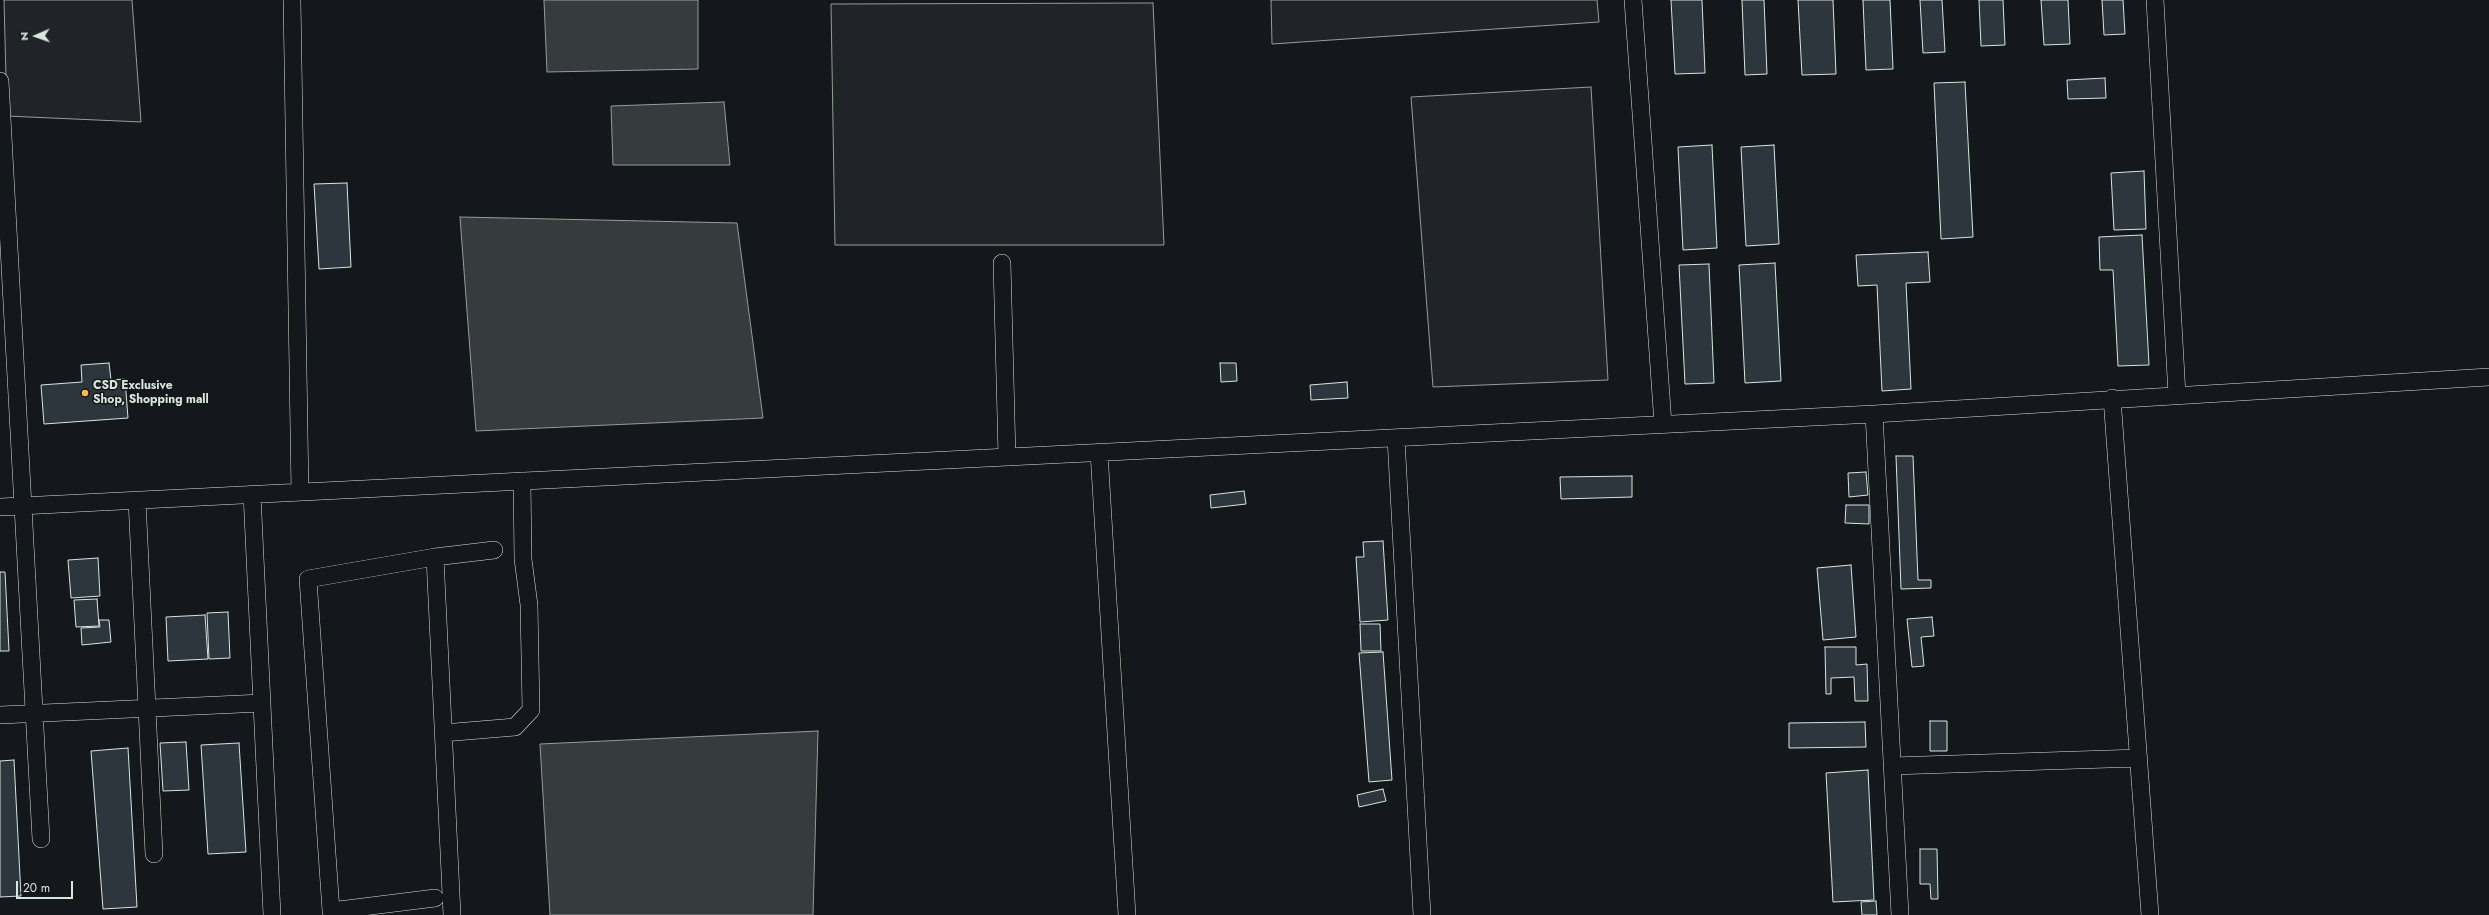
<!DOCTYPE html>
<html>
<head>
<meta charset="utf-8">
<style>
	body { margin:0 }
	#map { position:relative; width:2489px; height:915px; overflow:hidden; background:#14181c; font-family:Jost,sans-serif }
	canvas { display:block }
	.north { position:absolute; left:16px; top:16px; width:40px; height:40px; -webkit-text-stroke:3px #14181c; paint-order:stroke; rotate:268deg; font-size:11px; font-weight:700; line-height:16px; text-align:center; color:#d8e6dc }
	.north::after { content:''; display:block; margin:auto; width:14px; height:18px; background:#d8e6dc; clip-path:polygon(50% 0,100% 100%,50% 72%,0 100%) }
	.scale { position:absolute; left:16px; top:881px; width:57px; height:18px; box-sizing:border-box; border:2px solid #d8e6dc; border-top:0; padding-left:5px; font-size:12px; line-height:14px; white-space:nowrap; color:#d8e6dc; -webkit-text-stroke:3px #14181c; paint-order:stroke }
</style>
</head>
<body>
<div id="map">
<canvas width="2489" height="915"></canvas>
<div class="north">N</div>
<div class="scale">20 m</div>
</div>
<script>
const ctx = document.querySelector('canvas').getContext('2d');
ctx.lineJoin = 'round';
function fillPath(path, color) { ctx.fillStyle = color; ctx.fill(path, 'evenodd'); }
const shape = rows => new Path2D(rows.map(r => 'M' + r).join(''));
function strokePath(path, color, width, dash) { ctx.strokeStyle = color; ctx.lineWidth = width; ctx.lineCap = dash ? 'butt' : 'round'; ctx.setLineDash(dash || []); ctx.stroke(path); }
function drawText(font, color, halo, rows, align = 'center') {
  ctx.font = font + ' Jost,sans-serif'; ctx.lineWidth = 3; ctx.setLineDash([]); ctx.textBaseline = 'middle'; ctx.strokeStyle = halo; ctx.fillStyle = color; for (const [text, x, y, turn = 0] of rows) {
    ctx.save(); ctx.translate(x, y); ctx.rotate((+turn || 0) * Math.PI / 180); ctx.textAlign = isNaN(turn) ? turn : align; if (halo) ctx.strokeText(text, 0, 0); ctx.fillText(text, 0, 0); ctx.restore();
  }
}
const green = shape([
	[4,0,132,0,141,122,7,116,4,0],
	[1271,0,1597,0,1599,22,1272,44,1271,0],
	[1153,3,1164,245,835,245,831,4,1153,3],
	[1591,87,1608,380,1433,387,1411,97,1591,87]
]);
const water = shape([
	[544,0,698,0,698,69,547,72,544,0],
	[724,102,730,165,613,165,611,106,724,102],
	[460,217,737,223,763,418,476,431,460,217],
	[818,731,813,915,550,915,540,744,818,731]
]);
const building = shape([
	[1671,0,1702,0,1705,73,1675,74,1671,0],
	[1742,0,1764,0,1767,74,1745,75,1742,0],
	[1798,0,1833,0,1836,74,1802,75,1798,0],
	[1863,0,1890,0,1893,69,1866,70,1863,0],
	[1920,0,1942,0,1945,52,1923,53,1920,0],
	[1979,0,2003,0,2005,45,1981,46,1979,0],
	[2041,0,2068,0,2070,44,2044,45,2041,0],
	[2102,0,2123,0,2125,34,2104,35,2102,0],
	[2105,78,2106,98,2068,99,2067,80,2105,78],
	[1965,82,1973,237,1941,239,1934,83,1965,82],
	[1712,145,1717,248,1683,250,1678,147,1712,145],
	[1774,145,1779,244,1746,246,1741,147,1774,145],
	[2144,171,2146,229,2114,230,2111,173,2144,171],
	[347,183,351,267,319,269,314,184,347,183],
	[2142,235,2149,365,2118,366,2113,270,2100,270,2099,237,2142,235],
	[1928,252,1930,282,1906,283,1911,389,1882,391,1877,285,1858,286,1856,255,1928,252],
	[1775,263,1781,381,1745,383,1739,265,1775,263],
	[1709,264,1714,383,1685,384,1679,265,1709,264],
	[109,363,111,380,125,379,128,418,44,424,41,385,82,382,81,365,109,363],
	[1220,363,1236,363,1237,381,1221,382,1220,363],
	[1347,382,1348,398,1311,400,1310,385,1347,382],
	[1896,456,1913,456,1918,580,1931,580,1931,588,1901,589,1896,456],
	[1866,472,1868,495,1849,497,1848,473,1866,472],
	[1632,476,1632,497,1561,499,1560,477,1632,476],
	[1244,491,1246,504,1211,508,1210,495,1244,491],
	[1846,505,1869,505,1869,524,1845,523,1846,505],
	[1383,541,1388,620,1360,622,1356,557,1364,557,1363,542,1383,541],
	[98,558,100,596,71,598,68,560,98,558],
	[1851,565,1856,637,1823,640,1817,568,1851,565],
	[0,572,5,572,9,651,0,651,0,572],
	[97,599,99,626,76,627,74,600,97,599],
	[228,612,230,658,209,659,207,613,228,612],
	[205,615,208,659,168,661,166,617,205,615],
	[1932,617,1934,636,1921,637,1924,666,1912,667,1907,619,1932,617],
	[99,620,109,620,111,642,82,645,81,628,100,627,99,620],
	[1360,624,1380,624,1381,651,1361,651,1360,624],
	[1825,647,1856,647,1856,665,1867,664,1868,701,1855,701,1854,677,1831,678,1831,694,1826,694,1825,647],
	[1383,652,1392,780,1369,782,1359,653,1383,652],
	[1930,721,1947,721,1947,751,1930,751,1930,721],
	[1865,722,1866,747,1789,748,1789,723,1865,722],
	[186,742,189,790,163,791,160,743,186,742],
	[239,743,246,852,208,854,201,745,239,743],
	[128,748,137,907,103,909,91,751,128,748],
	[14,760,21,896,0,897,0,761,14,760],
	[1868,770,1874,900,1833,902,1826,773,1868,770],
	[1383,789,1386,801,1359,807,1357,795,1383,789],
	[1920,849,1937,849,1938,899,1931,899,1930,884,1920,884,1920,849],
	[1876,901,1877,915,1862,915,1861,902,1876,901]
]);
const minor = shape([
	[292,0,300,492],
	[1633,0,1663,424],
	[2155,0,2177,395],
	[0,81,41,839],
	[1002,263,1007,456],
	[2112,398,2150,915],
	[1874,414,1900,915],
	[1396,438,1422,915],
	[1099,452,1127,915],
	[252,494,272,915],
	[137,500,154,854],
	[0,507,1874,414,2489,377],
	[435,557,308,579,331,911,435,898],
	[0,715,262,703],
	[443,733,515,727,531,710,529,605,523,559,522,481],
	[1892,766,2139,758],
	[452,915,435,557,494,550]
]);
const markers = [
	[85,393,4,"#ffb74d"]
];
const poiNames = [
	["CSD Exclusive",93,386],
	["Shop, Shopping mall",93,400]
];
fillPath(green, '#202428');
strokePath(green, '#939e99', 1);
fillPath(water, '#363b3e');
strokePath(water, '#939e99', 1);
fillPath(building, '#2c363c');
strokePath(building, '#d8e6dc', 1);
strokePath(minor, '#d8e6dc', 18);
strokePath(minor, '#14181c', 17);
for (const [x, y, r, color] of markers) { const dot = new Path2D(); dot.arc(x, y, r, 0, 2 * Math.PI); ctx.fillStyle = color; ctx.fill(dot); strokePath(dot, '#14181c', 1.5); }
drawText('bold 12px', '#d8e6dc', '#14181c', poiNames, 'left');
</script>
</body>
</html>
